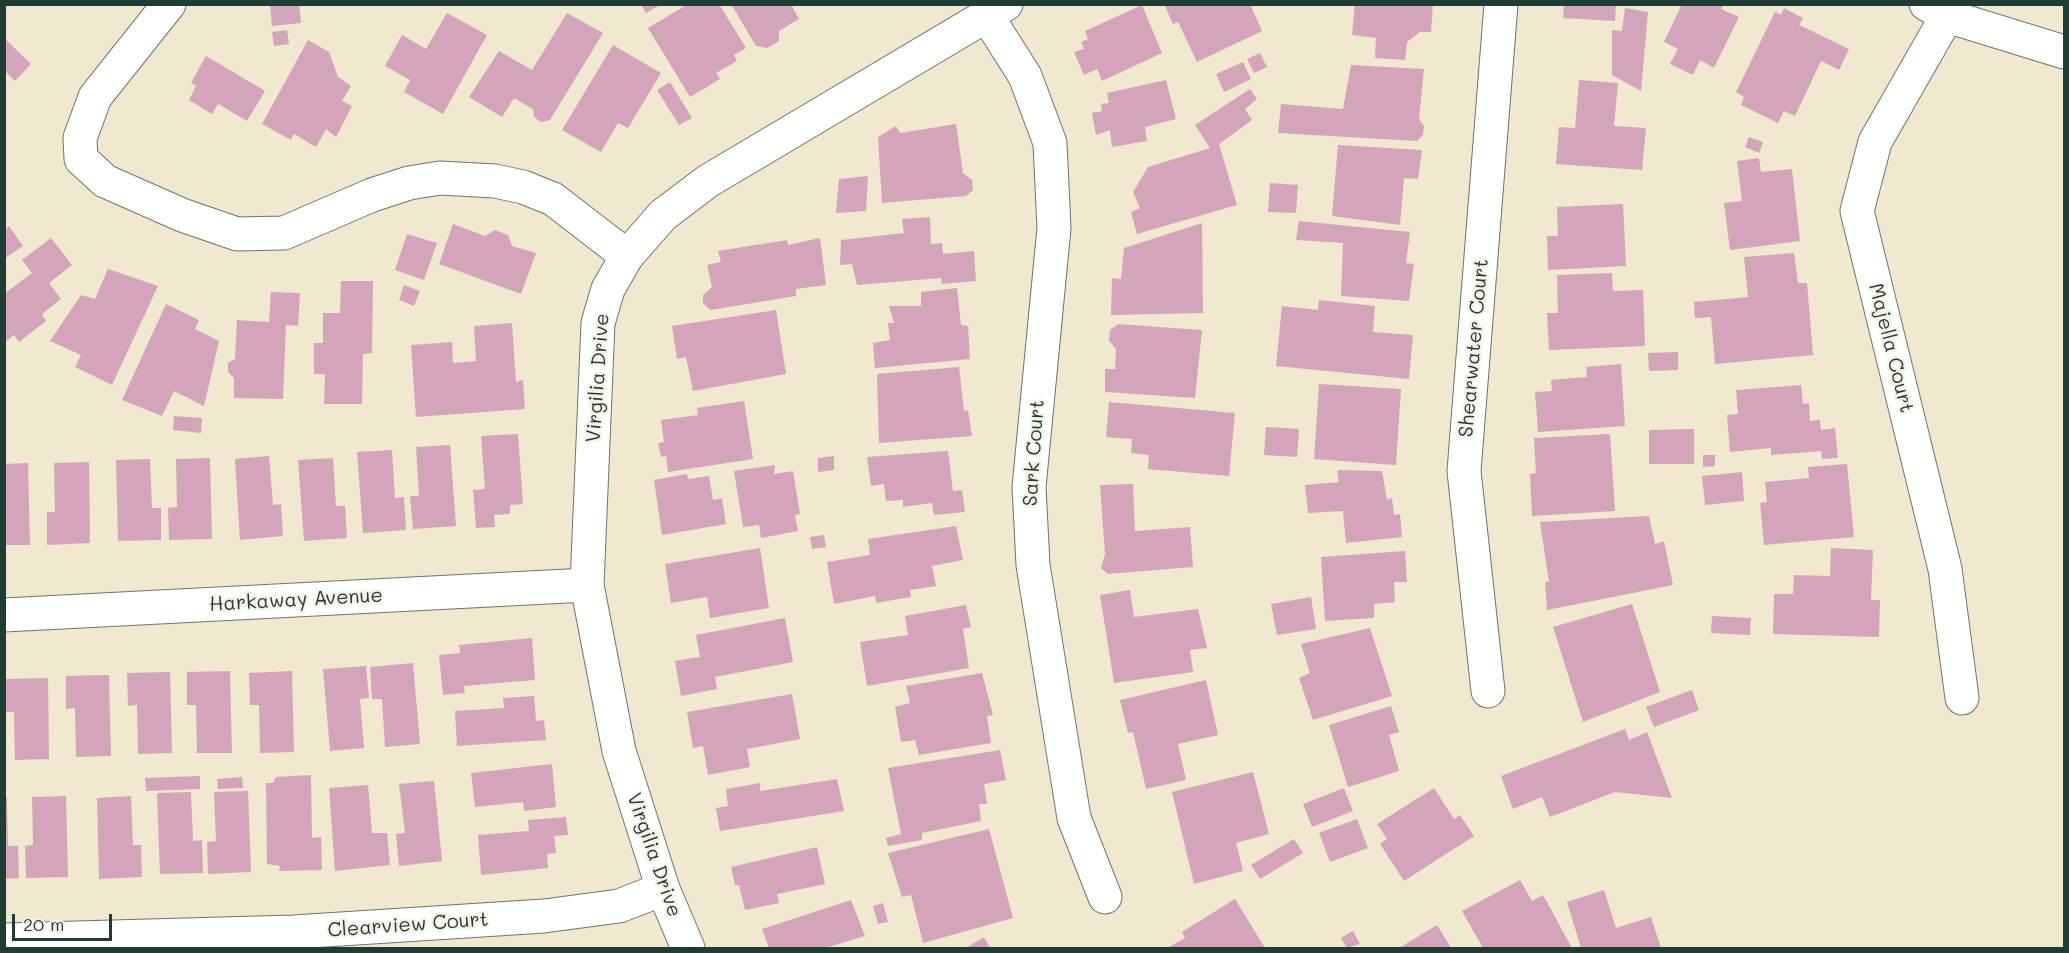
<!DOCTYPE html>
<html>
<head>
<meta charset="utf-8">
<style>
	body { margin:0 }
	#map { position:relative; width:2069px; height:953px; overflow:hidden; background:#f0e8cf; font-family:Mali,sans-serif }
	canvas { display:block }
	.frame { position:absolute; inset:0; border:6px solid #1f3d34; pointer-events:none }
	.scale { position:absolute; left:12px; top:914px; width:100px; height:27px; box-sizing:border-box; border:3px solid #1f3d34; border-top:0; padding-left:8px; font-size:18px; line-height:21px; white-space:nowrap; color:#1f3d34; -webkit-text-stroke:4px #f7f3e8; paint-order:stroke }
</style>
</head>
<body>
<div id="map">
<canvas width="2069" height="953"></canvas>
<div class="frame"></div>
<div class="scale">20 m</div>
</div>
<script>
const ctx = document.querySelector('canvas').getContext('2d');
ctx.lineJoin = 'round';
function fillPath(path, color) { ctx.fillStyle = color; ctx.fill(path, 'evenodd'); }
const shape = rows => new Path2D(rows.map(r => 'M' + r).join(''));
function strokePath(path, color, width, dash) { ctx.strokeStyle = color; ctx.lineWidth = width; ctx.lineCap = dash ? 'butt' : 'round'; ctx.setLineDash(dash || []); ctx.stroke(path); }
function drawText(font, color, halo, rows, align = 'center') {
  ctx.font = font + ' Mali,sans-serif'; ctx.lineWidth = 5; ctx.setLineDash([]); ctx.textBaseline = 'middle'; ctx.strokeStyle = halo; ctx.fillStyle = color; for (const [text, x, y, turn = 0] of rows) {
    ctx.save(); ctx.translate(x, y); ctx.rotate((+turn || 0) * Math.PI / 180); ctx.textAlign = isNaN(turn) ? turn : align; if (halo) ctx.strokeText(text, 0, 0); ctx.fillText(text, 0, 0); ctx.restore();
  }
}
const building = shape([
	[270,4,299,4,301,23,272,26],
	[641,4,662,4,646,13],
	[688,4,719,4,746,48,734,55,737,61,716,73,720,79,690,97,648,28],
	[731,4,791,4,799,19,779,31,779,41,767,48,756,46],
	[1164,4,1250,4,1262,31,1197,62,1178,22,1173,24],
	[1355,4,1433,4,1431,32,1420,32,1407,42,1405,60,1375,58,1376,38,1352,35],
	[1564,4,1616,4,1615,21,1563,18],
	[1682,4,1724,4,1721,9,1739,17,1714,68,1700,60,1693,75,1670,64,1678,49,1664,42],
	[1142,5,1162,53,1102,81,1097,69,1084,75,1074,52,1084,49,1081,42,1088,39,1085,31],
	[1625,8,1648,12,1641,91,1612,75,1612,30,1622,31],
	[1784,8,1803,18,1799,25,1849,49,1839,70,1821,61,1795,116,1784,111,1778,123,1741,105,1744,97,1736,92,1775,12,1781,15],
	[447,13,487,35,443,114,404,92,410,80,385,66,402,35,426,49],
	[567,13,603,33,550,120,541,122,534,117,533,109,514,98,502,117,469,97,499,51,532,70],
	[287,30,289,44,274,46,272,32],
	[4,38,31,64,15,81,4,70],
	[308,40,329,52,338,77,351,86,342,101,352,106,336,137,326,129,316,147,294,134,291,140,262,124],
	[613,45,661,73,628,128,618,123,601,152,562,130],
	[1260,53,1267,67,1254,73,1247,59],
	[206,56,265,91,247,121,218,104,212,114,189,100,196,86,191,83],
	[1243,62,1251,79,1224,92,1216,74],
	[1351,65,1424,69,1419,119,1424,126,1423,135,1417,141,1278,133,1281,104,1343,109],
	[1166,80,1176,119,1145,127,1147,141,1112,147,1110,130,1096,135,1092,113,1102,111,1101,104,1109,103,1107,93],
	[1579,80,1618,83,1614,126,1646,128,1642,170,1556,164,1559,127,1575,128],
	[670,82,692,118,679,125,657,90],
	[1250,89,1257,99,1245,109,1252,120,1219,144,1237,205,1137,234,1131,212,1140,208,1133,192,1148,167,1210,148,1195,125],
	[956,124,963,173,972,180,973,190,966,196,882,203,878,137,896,126,900,133],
	[1749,137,1763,142,1759,153,1745,147],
	[1338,145,1422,150,1418,179,1404,178,1400,225,1332,216],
	[1759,158,1761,172,1792,169,1800,241,1730,250,1724,203,1742,201,1737,161],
	[868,176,866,211,836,213,839,179],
	[1270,183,1298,185,1296,213,1268,212],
	[1623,204,1626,266,1548,270,1547,236,1558,236,1557,207],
	[930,217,931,244,942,243,943,254,974,251,976,281,942,284,941,278,857,285,852,264,840,265,841,240,904,233,902,219],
	[1299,221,1410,232,1406,263,1414,264,1409,301,1341,296,1343,243,1296,240],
	[1202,223,1203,313,1111,315,1112,278,1121,279,1124,248],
	[453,224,485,236,495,230,508,235,512,246,536,253,521,294,439,264],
	[9,226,23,246,4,259,4,231],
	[407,234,437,243,424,280,395,270],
	[51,238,72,265,49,283,61,299,42,314,46,321,19,342,14,335,4,343,4,294,32,273,22,260],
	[820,238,826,285,796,289,796,296,710,310,703,303,703,295,712,287,707,265,721,262,718,251,787,240,788,245],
	[1794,253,1798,283,1807,283,1813,355,1715,364,1711,317,1695,318,1694,302,1748,297,1744,257],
	[108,269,158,286,112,385,75,367,81,355,50,341,81,295,95,299],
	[1612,273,1613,291,1643,290,1645,346,1549,350,1547,313,1558,313,1557,275],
	[341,281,373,281,372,353,363,354,362,404,324,404,325,374,314,374,314,343,323,343,323,313,340,313],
	[404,285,420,291,414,306,399,300],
	[957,288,961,325,968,326,970,359,875,368,873,343,890,340,888,323,894,323,889,306,921,306,921,292],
	[271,292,300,293,298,326,286,325,283,399,234,398,234,378,228,372,228,363,235,359,237,320,269,322],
	[1319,300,1375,306,1373,332,1413,335,1409,379,1276,366,1282,306,1318,310],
	[166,304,199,320,195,329,219,341,204,406,174,391,162,416,122,400],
	[776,310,786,374,693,391,686,357,677,359,672,326],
	[512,323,516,382,523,380,525,409,416,417,411,345,452,342,453,363,476,361,474,326],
	[1118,324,1202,330,1195,398,1105,392,1105,369,1115,369,1116,349,1109,341,1110,330],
	[1678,352,1678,370,1649,371,1648,353],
	[1621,364,1625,426,1538,432,1535,392,1552,391,1551,380,1587,377,1586,367],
	[959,367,964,411,968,410,972,436,879,443,877,374],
	[1319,384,1401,389,1396,465,1314,459],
	[1801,385,1803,404,1809,403,1810,421,1820,420,1821,430,1835,428,1838,458,1822,459,1821,451,1771,455,1771,448,1730,452,1727,415,1738,414,1736,390],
	[744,401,753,459,668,472,666,456,661,457,658,443,664,442,661,420,698,415,697,408],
	[1109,402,1235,413,1229,476,1148,469,1149,455,1131,453,1132,439,1106,437],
	[174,416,202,418,201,433,173,430],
	[1266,427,1299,429,1297,457,1264,455],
	[1694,429,1694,464,1649,464,1649,430],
	[518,434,523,504,510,505,510,514,494,515,495,527,476,528,473,490,485,489,481,436],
	[1610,434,1615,511,1532,516,1530,474,1536,473,1534,438],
	[450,445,456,526,413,529,410,496,419,496,416,447],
	[392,450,395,498,404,497,406,530,363,533,357,452],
	[948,451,953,491,962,490,965,512,934,515,932,503,903,507,903,500,886,501,884,484,871,486,867,457],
	[1703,455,1715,455,1715,466,1703,467],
	[269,456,273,505,281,504,283,536,240,540,235,459],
	[834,456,834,470,818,472,818,458],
	[210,458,212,539,169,540,168,508,177,507,176,459],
	[333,458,336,506,345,506,347,538,304,541,298,460],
	[150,459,152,508,161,508,161,540,118,541,116,460],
	[89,462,90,543,47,545,47,512,55,512,54,463],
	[28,463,30,545,4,545,4,464],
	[1847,464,1854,537,1764,545,1760,503,1767,502,1765,482,1809,478,1808,467],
	[775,465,774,474,793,471,800,514,795,515,798,531,761,538,759,525,743,527,734,471],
	[1337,470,1382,471,1387,500,1392,498,1394,515,1400,514,1402,537,1346,543,1343,511,1308,513,1305,485,1339,482],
	[1742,472,1744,501,1705,505,1702,476],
	[687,474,688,479,709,476,713,500,722,498,726,524,662,535,654,480],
	[1133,484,1135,531,1190,527,1193,567,1108,574,1101,568,1105,554,1100,485],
	[1649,516,1655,544,1664,541,1673,585,1547,610,1545,582,1549,582,1540,522],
	[956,526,963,560,932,566,936,586,910,590,911,597,876,603,875,596,834,604,827,562,870,555,868,539],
	[824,535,826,547,812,549,810,537],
	[760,548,769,608,710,618,707,597,671,603,665,564],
	[1831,548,1873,550,1871,600,1880,600,1879,637,1773,634,1774,594,1793,594,1794,575,1830,576],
	[1405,551,1407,582,1394,582,1395,602,1374,604,1374,618,1325,621,1321,557],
	[1130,590,1134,617,1198,609,1207,648,1190,650,1193,672,1114,683,1100,595],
	[1311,597,1316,629,1277,635,1271,604],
	[1632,604,1660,692,1583,722,1553,627],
	[966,605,971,627,963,629,969,668,867,686,860,642,908,635,905,616],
	[1712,616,1751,618,1750,635,1711,633],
	[785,618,793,662,715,677,717,689,681,696,675,661,700,657,696,635],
	[1370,628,1392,696,1313,720,1299,678,1310,673,1301,644],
	[532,638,535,680,464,686,465,693,443,695,439,655,460,653,459,645],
	[413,663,420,744,385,747,382,699,372,699,370,667],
	[366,666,369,698,360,699,364,748,330,751,323,669],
	[230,671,232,753,197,753,196,705,187,705,187,672],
	[292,671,294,752,260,753,259,705,250,705,249,673],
	[170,672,172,753,138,754,137,705,128,706,127,673],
	[982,673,993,715,987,716,991,743,919,755,915,740,901,742,895,707,910,703,906,686],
	[109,675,111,756,76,757,75,708,66,709,66,676],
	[48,678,49,759,15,760,14,712,5,712,5,679],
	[1206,680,1218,735,1178,744,1186,780,1146,789,1133,732,1128,733,1120,700],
	[1692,690,1699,710,1654,727,1646,707],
	[792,694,800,739,747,749,750,767,708,775,703,746,693,748,687,712],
	[534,696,536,721,544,720,546,740,457,746,455,711,504,708,503,698],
	[1391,706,1399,732,1389,735,1399,771,1348,787,1329,725],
	[1625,729,1629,740,1647,732,1672,798,1615,792,1550,817,1542,797,1513,809,1501,776],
	[1000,750,1006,780,984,784,987,804,979,804,981,821,922,833,922,840,888,846,886,838,901,834,888,768],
	[552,764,556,807,524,811,523,802,475,807,471,773],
	[1253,772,1269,834,1236,843,1243,871,1194,884,1172,792],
	[311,775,312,838,321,837,322,870,279,871,280,866,267,864,266,783,273,783,276,777],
	[200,776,200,789,146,791,145,778],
	[242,777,243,788,218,789,217,779],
	[837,779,844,811,720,831,716,808,728,806,726,789,760,783,760,791],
	[434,781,442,861,399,866,396,834,405,833,399,784],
	[368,785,372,833,387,833,390,865,335,871,329,788],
	[1344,788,1353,811,1312,827,1303,804],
	[1434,788,1454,819,1460,815,1474,836,1404,881,1380,844,1387,839,1377,824],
	[248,791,251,872,208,874,207,842,216,841,214,792],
	[191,792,193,841,202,840,203,873,160,874,157,793],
	[66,796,68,877,26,878,25,846,33,845,32,797],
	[131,796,133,845,141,845,142,877,99,879,97,798],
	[4,797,7,797,8,846,18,846,19,878,4,879],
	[566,817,568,835,554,836,556,853,547,854,548,868,481,875,478,835,529,831,528,820],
	[1357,819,1368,848,1330,862,1319,833],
	[989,829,1013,918,923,943,911,895,902,897,888,853],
	[1294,839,1303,853,1260,879,1251,865],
	[817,847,825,884,777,894,779,903,745,910,739,885,735,885,731,867],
	[1520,880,1532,901,1543,895,1572,948,1483,948,1462,911],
	[1604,890,1616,928,1651,917,1661,948,1581,948,1567,902],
	[1235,899,1265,948,1167,948,1185,938,1182,932],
	[851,900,865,936,825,948,769,948,762,929],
	[883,903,888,922,878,924,873,906],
	[1437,925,1451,948,1399,948],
	[1353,931,1360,944,1347,948,1341,938],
	[984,937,990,948,966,948]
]);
const minor = shape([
	[169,4,95,97,80,138,81,159,105,181,182,215,237,234,284,233,372,195,409,183,440,178,495,181,523,187,553,199,627,256],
	[987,16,1025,76,1050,143,1054,228,1029,487,1033,565,1074,818,1105,897],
	[1947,16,1875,142,1857,211,1945,569,1962,698],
	[4,615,587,585],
	[1488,691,1464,471,1501,4],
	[4,940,294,932,544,916,619,906,663,889]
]);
const tertiary = shape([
	[1926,4,1947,16,2064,52],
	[688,948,663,889,619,751,587,585,598,323,608,289,627,256,663,215,708,181,1006,4]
]);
const streetNames = [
	["Shearwater Court",1474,348,-85],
	["Majella Court",1891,348,76],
	["Virgilia Drive",598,378,-86],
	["Sark Court",1034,453,-86],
	["Harkaway Avenue",296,600,-3],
	["Virgilia Drive",654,855,71],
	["Clearview Court",408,925,-4]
];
fillPath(building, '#d4a5ba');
strokePath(minor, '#68796a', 35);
strokePath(tertiary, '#68796a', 35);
strokePath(minor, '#fff', 33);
strokePath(tertiary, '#fff', 33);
drawText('20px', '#1f3d34', '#f7f3e8', streetNames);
</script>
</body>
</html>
